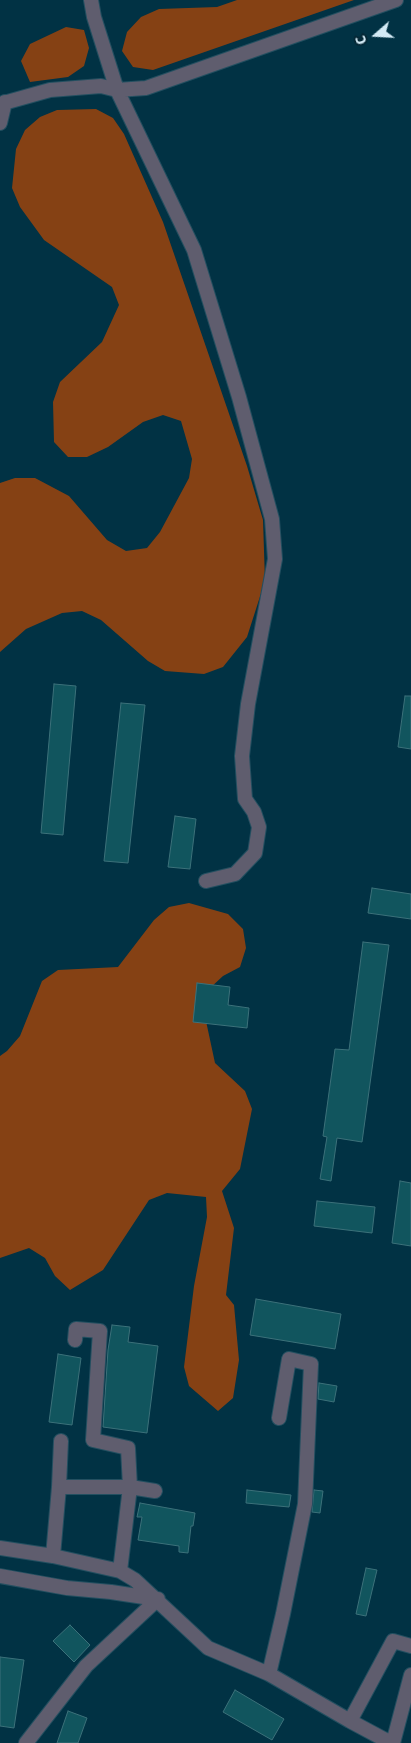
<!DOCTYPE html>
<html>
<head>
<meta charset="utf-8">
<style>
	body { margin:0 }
	#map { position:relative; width:411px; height:1743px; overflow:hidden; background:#013244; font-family:"Fira Sans",sans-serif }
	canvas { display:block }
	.north { position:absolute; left:351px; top:10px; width:50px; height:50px; -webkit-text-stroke:4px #042735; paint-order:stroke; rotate:251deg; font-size:14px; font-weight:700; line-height:20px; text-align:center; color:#d3eaf5 }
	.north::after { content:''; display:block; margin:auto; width:18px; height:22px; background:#d3eaf5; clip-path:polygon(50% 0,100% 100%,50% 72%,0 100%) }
</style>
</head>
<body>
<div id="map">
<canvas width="411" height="1743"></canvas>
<div class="north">С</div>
</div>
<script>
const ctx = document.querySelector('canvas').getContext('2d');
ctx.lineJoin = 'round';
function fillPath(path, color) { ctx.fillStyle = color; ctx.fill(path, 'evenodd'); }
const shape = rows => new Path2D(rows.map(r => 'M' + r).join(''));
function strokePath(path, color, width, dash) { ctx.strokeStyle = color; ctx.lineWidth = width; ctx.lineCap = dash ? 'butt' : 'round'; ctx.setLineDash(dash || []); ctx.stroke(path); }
const forest = shape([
	[237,0,354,0,153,70,133,67,122,51,127,32,141,17,159,9,217,7],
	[66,27,84,30,89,48,84,66,68,77,30,82,21,61,30,44],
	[96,109,113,118,124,134,163,222,247,466,263,520,265,581,247,637,223,667,204,674,165,671,148,661,101,620,82,611,62,613,26,629,0,652,0,483,15,478,35,478,69,496,107,540,126,551,147,548,160,532,189,478,192,459,181,421,163,415,143,422,108,447,87,457,68,457,54,442,53,402,60,382,102,342,119,305,112,287,44,240,20,207,12,188,16,149,25,130,40,117,57,110],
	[189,903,228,914,243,929,246,948,240,967,223,976,209,989,203,1007,215,1063,245,1091,252,1109,240,1169,222,1191,234,1228,226,1295,234,1305,239,1360,233,1398,218,1411,189,1386,184,1367,194,1286,207,1217,206,1197,167,1193,149,1200,103,1270,70,1290,55,1276,45,1258,29,1248,0,1258,0,1056,7,1051,20,1036,42,981,58,970,118,967,154,920,169,907]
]);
const building = shape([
	[54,684,76,686,63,835,41,833,54,684],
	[405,696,411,696,411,749,398,747,405,696],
	[121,703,145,705,128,863,104,861,121,703],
	[175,816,196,819,190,869,168,867,175,816],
	[372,888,411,894,411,919,368,913,372,888],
	[363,942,389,945,362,1142,337,1138,331,1181,320,1179,327,1137,323,1136,335,1049,349,1050,363,942],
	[197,983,230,987,228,1005,249,1008,247,1028,193,1022,197,983],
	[400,1181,411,1183,411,1246,392,1243,400,1181],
	[317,1201,375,1207,372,1233,314,1226,317,1201],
	[256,1299,341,1314,335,1349,250,1335,256,1299],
	[112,1325,130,1327,128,1342,158,1346,147,1433,103,1427,108,1350,112,1325],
	[58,1354,81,1358,72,1425,49,1422,58,1354],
	[319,1383,337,1386,334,1402,318,1399,319,1383],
	[247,1490,291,1495,289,1507,246,1503,247,1490],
	[314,1490,323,1491,320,1513,312,1512,314,1490],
	[140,1503,195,1513,193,1526,191,1526,188,1553,179,1552,179,1546,138,1540,142,1517,137,1517,140,1503],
	[366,1568,377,1570,366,1616,356,1614,366,1568],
	[70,1625,90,1645,74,1662,53,1641,70,1625],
	[0,1657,24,1660,14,1728,0,1726,0,1657],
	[235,1690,284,1719,272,1740,223,1712,235,1690],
	[68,1711,87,1718,78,1743,57,1743,68,1711]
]);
const minor = shape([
	[91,0,94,17,117,90,194,250,239,397,272,519,275,559,248,704,242,756,245,799,254,812,259,827,255,853,235,874,206,881],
	[0,104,50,90,101,86,117,90,146,88,396,0],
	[0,123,5,102],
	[61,1441,59,1487,130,1487,128,1448,93,1440,100,1331,76,1329,75,1340],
	[0,1548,53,1556,120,1571,135,1580,208,1648,269,1674,350,1721,391,1743],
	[53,1556,59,1487],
	[120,1571,130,1487,155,1491],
	[0,1576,67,1588,111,1592,157,1599],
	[269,1674,283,1614,305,1504,311,1364,289,1359,279,1418],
	[350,1721,393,1641,411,1646],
	[26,1743,86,1666,158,1599],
	[393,1743,411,1675]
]);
fillPath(forest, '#854114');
fillPath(building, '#11555e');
strokePath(building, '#3c717a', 1);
strokePath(minor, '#234f60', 16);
strokePath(minor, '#5f5d6e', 14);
</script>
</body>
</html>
